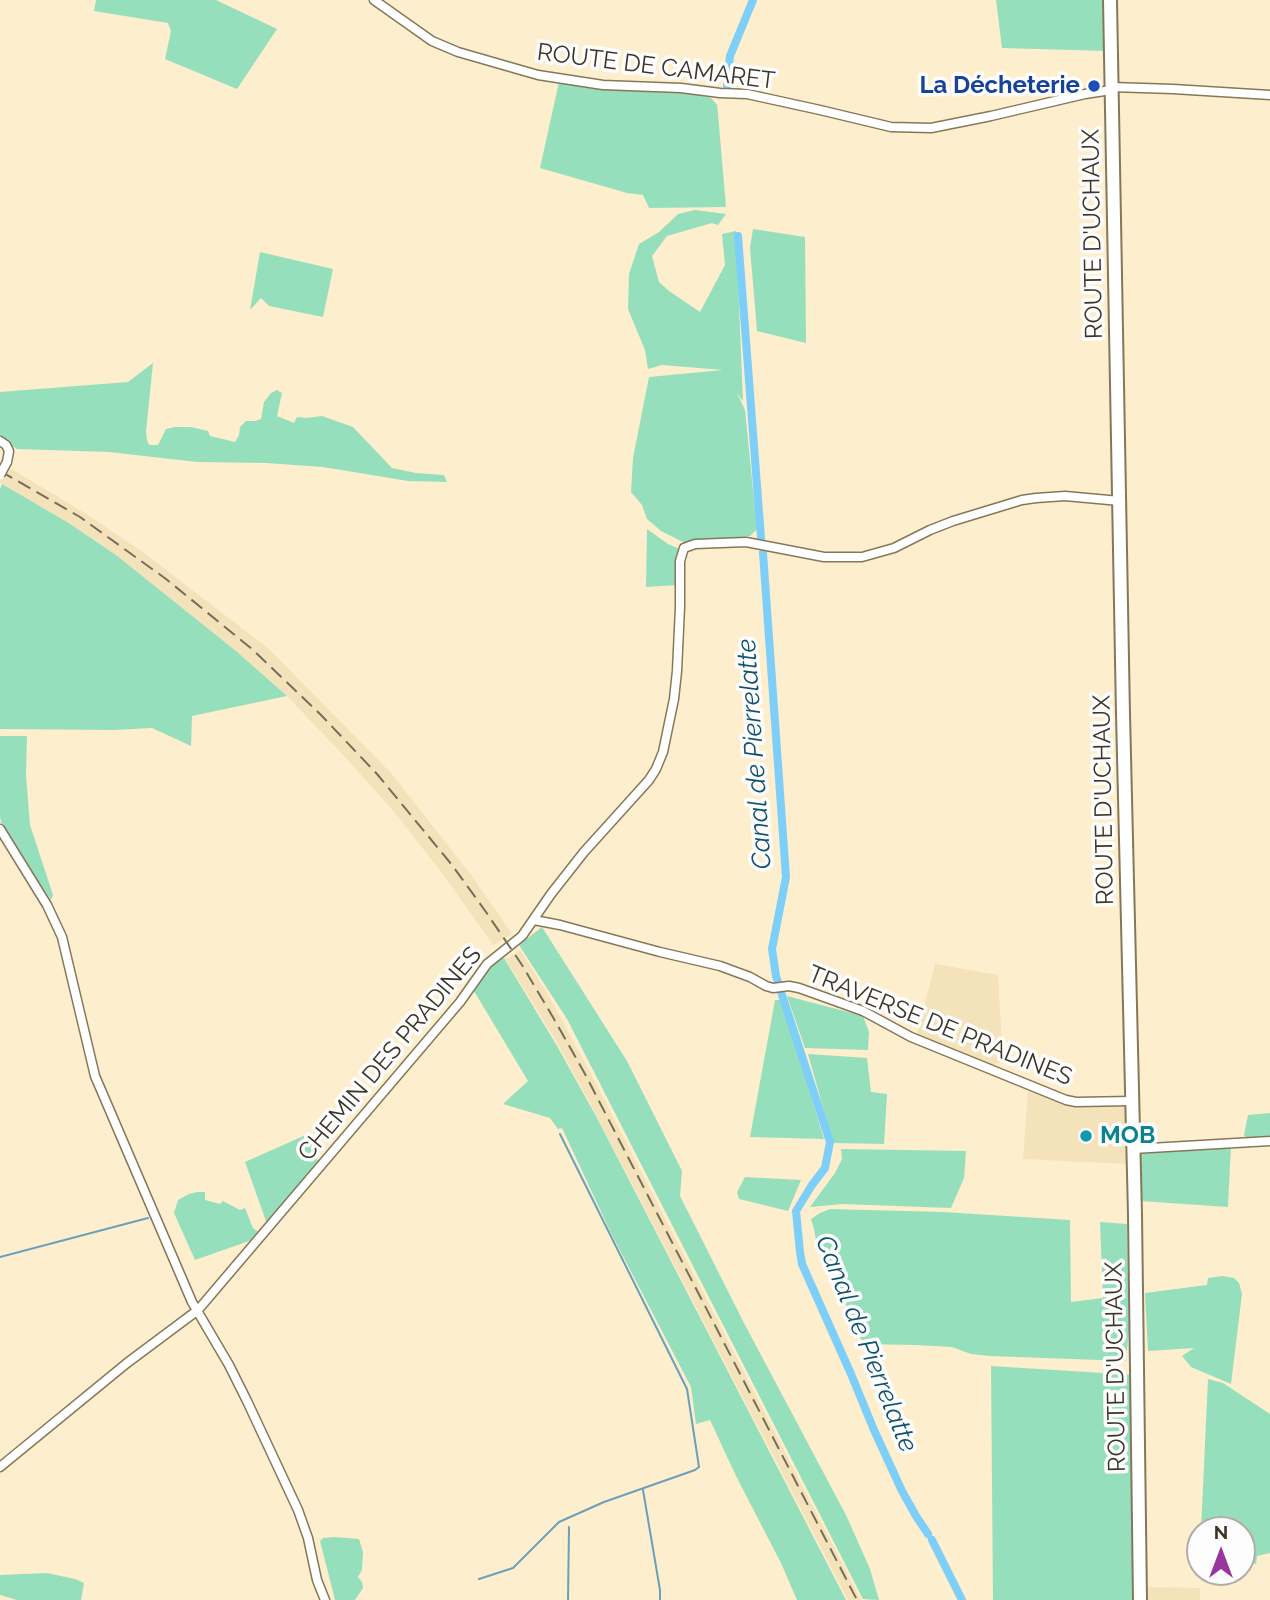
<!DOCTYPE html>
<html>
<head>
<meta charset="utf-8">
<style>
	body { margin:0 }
	#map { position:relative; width:1270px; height:1600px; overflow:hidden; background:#fdeecd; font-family:Raleway,sans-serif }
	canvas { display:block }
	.north { position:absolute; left:1186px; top:1516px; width:70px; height:70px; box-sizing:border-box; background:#fdfdfd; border:2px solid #b0ada8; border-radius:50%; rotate:0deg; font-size:19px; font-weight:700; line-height:28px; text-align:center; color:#3c3629 }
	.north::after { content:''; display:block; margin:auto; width:24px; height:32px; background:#99369d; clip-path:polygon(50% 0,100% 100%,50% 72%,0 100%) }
</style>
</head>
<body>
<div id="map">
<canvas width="1270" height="1600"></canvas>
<div class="north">N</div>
</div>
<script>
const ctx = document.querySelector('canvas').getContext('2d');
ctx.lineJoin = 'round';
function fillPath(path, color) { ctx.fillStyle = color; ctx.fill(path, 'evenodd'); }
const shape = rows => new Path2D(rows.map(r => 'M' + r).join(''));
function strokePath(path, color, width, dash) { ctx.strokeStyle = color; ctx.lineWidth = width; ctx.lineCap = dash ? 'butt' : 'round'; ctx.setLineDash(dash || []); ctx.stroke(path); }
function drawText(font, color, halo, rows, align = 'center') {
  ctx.font = font + ' Raleway,sans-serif'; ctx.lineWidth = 7; ctx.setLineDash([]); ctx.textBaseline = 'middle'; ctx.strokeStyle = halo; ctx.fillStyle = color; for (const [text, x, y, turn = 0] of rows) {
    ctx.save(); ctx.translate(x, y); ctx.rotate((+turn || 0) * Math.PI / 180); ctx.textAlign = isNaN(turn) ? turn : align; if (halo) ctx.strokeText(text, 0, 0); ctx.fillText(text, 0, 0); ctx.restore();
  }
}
const built = shape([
	[0,462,88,515,144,553,269,649,391,773,472,876,512,934,493,945,448,881,396,814,346,758,287,696,236,651,116,555,67,522,0,483],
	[520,950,546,991,591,1074,861,1600,848,1600,589,1101,553,1036,505,958,509,958],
	[935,964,998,975,1003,1062,988,1066,916,1037],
	[1028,1091,1070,1104,1129,1105,1130,1164,1023,1159],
	[1144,1587,1200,1588,1200,1600,1144,1600]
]);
const green = shape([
	[96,0,216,0,277,29,237,89,165,59,171,31,168,23,94,11],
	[996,0,1106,0,1107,51,1002,48],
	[559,82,609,90,688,93,711,98,717,105,718,114,726,207,649,208,643,195,627,193,540,168],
	[695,210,726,214,718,225,712,223,667,236,652,256,659,282,669,291,700,312,725,265,722,234,736,231,743,401,737,393,745,410,757,529,750,536,685,543,661,531,647,519,642,505,631,492,633,458,649,377,723,370,662,365,648,369,645,350,628,309,629,274,639,244,659,232,678,214],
	[753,229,805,237,806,343,757,331,750,248],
	[260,252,333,269,323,317,269,306,261,298,250,310],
	[153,363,146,432,147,440,149,445,158,445,166,429,175,427,191,427,208,431,210,436,235,442,239,435,240,427,246,421,255,421,261,419,264,402,271,393,277,390,282,393,277,416,294,423,297,417,306,418,322,416,353,427,392,468,416,473,444,475,447,482,408,481,323,467,266,463,197,462,109,452,17,449,0,438,0,392,128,382],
	[2,484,67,522,116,555,236,651,287,696,192,716,191,746,152,728,114,730,0,729,0,489],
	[647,529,668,544,680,549,678,585,646,587],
	[0,736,27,736,26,775,30,825,53,895,51,900,29,869,1,822,0,817],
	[542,927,627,1061,682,1171,680,1196,745,1325,846,1515,870,1569,879,1600,863,1599,567,1019,519,945],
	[504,958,557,1046,596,1116,846,1600,797,1600,781,1563,736,1476,710,1420,696,1424,691,1387,611,1233,562,1128,558,1129,550,1118,503,1104,528,1081,474,991,492,964],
	[787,996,863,1016,869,1032,868,1050,805,1048],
	[775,1000,782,1000,824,1139,750,1137],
	[808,1054,867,1058,871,1092,887,1094,884,1144,833,1143],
	[1270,1113,1270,1137,1247,1139,1244,1135,1248,1115],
	[308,1134,318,1161,267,1224,245,1162],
	[1231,1146,1228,1207,1140,1201,1137,1152],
	[841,1149,966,1151,964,1178,951,1208,842,1204,810,1207,835,1173,842,1159],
	[745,1177,801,1180,788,1211,739,1199,737,1192],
	[197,1192,205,1192,205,1200,220,1204,223,1201,240,1210,245,1208,253,1228,260,1233,249,1241,195,1260,174,1213,178,1200,189,1194],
	[830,1209,943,1212,1070,1220,1071,1302,1103,1298,1100,1222,1127,1224,1129,1330,1126,1361,990,1356,971,1354,952,1347,916,1345,863,1344,846,1305,824,1264,817,1246,814,1229,811,1219,820,1213],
	[1223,1276,1234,1278,1239,1283,1242,1294,1231,1384,1191,1367,1182,1356,1194,1348,1148,1351,1145,1293,1207,1285,1208,1278],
	[991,1366,1135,1375,1135,1600,993,1600],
	[1208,1379,1223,1383,1270,1414,1270,1553,1257,1556,1256,1564,1242,1560,1242,1530,1201,1530],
	[333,1537,359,1539,363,1552,362,1570,358,1577,362,1582,363,1588,355,1600,335,1600,320,1541,323,1538],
	[47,1573,75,1579,84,1583,81,1600,17,1600,0,1595,0,1575]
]);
const stream = shape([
	[0,1257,148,1218],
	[181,1318,189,1311],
	[643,1490,660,1590,660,1600],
	[479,1579,513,1568,559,1522,604,1502,695,1470,699,1467,687,1389,560,1134],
	[568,1600,569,1527]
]);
const canal = shape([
	[727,86,730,56,753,0],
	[738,236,761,538],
	[763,553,786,877,772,949,776,976,782,995,830,1142,825,1168,812,1185,796,1211,800,1252,802,1264,851,1374,874,1430,902,1491,916,1516,928,1534],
	[932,1540,962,1600]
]);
const street = shape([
	[374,0,432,41,458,52,538,75,603,85,681,88,720,93,747,94,820,110,891,127,931,128,991,116,1085,94,1111,90],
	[1111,87,1173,89,1270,95],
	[0,441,6,445,9,451,7,462],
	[0,829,47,905,62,937,95,1076,192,1302,229,1365,247,1401,298,1510,308,1538,317,1580,325,1600],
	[534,920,560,925,660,952,720,966,750,977,766,986,773,988,789,986,799,988,863,1011,911,1037,1066,1100,1076,1102,1132,1101],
	[1133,1149,1270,1141],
	[0,1467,127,1363,198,1310,460,1002,487,964,522,936,551,894,584,852,649,780,656,769,663,752,674,699,677,671,680,607,680,561,684,548,695,544,746,542,824,557,862,557,894,548,930,530,953,521,1022,500,1036,498,1065,496,1120,501]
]);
const secondary = shape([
	[1110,0,1123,714,1135,1215,1140,1600]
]);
const rail = shape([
	[0,471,80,517,166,579,252,649,321,715,377,774,452,865,486,912,522,965,554,1019,585,1074,857,1600]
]);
const streetBridge = shape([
	[0,475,7,462]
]);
const markers = [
	[1094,86,7,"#1a4fb4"],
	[1086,1136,7,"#0f9aa8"]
];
const streetNames = [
	["ROUTE DE CAMARET",656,67,7],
	["ROUTE D'UCHAUX",1093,234,-91],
	["ROUTE D'UCHAUX",1104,800,-91],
	["TRAVERSE DE PRADINES",940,1026,22],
	["CHEMIN DES PRADINES",390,1054,-50],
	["ROUTE D'UCHAUX",1116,1367,-91]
];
const transitNames = [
	["La Décheterie",1080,86]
];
const cultureNames = [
	["MOB",1100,1136]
];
const waterNames = [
	["Canal de Pierrelatte",755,754,-94],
	["Canal de Pierrelatte",866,1344,68]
];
fillPath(built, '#f4e2bb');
fillPath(green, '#96dfbd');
strokePath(stream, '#6aa0ba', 2);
strokePath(canal, '#7dcef8', 8);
strokePath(street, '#85785a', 11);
strokePath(secondary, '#85785a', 16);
strokePath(street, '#fff', 8);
strokePath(secondary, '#fff', 12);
strokePath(rail, '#766d5a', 2, [14, 7]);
strokePath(streetBridge, '#85785a', 11, []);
strokePath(streetBridge, '#fff', 8);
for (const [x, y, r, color] of markers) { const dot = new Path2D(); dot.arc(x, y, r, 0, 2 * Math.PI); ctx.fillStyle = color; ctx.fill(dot); strokePath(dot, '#fdfdfd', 2.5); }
drawText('24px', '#3c3629', '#fdfdfd', streetNames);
drawText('bold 24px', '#164399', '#fdfdfd', transitNames, 'right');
drawText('bold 24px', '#0d838f', '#fdfdfd', cultureNames, 'left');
drawText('italic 26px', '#10526e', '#fdfdfd', waterNames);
</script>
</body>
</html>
